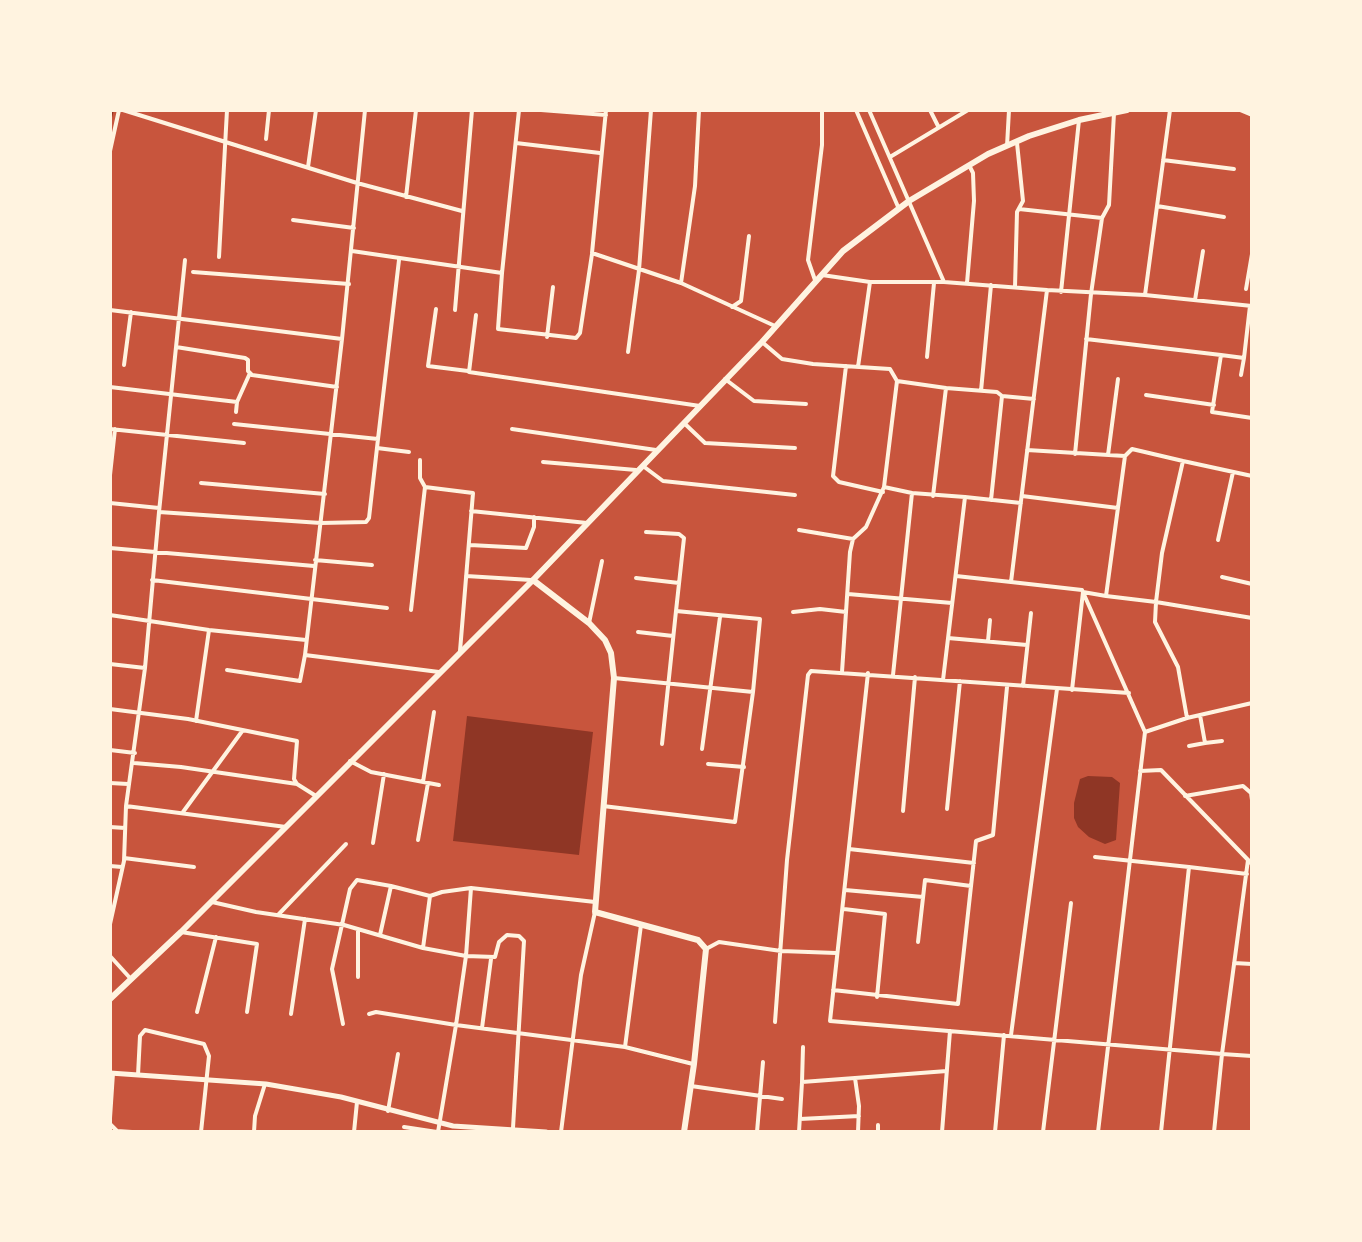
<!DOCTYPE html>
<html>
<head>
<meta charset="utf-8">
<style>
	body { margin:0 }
	#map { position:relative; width:1362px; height:1242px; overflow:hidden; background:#c8553d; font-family:Raleway,sans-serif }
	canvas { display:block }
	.frame { position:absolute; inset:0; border:112px solid #fff3e0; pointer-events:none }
</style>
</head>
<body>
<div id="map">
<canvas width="1362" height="1242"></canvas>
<div class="frame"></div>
</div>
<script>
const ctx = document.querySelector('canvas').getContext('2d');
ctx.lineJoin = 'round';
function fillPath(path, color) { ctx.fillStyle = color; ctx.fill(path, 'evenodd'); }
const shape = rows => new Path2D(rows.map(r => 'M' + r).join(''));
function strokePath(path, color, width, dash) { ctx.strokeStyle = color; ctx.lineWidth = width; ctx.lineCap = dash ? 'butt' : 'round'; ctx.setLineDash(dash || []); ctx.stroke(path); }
const water = shape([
	[467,716,593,732,579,855,453,841],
	[1088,776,1112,777,1120,783,1116,840,1105,844,1089,837,1078,827,1074,818,1074,803,1080,779]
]);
const stream = shape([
	[110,121,113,110]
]);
const minor = shape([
	[123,110,357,183,462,211],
	[541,110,606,115],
	[606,110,592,253,681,283,775,326],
	[856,110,899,209],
	[869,110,944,282,1047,290,1011,582,1082,590,1145,732,1098,1132],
	[930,110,938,126],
	[1240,110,1252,115],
	[266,139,269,110],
	[516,143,600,153],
	[1007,146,1009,110],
	[110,151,119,110],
	[890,157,968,110],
	[1163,160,1234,169],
	[308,167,316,110],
	[406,197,416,110],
	[1157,206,1224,217],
	[1019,209,1102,218],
	[293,220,354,228],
	[352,251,502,273,519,110],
	[219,257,227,110],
	[193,272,349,284],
	[502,273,498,329,576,338,580,333,592,254],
	[822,275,870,282],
	[815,280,808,260,822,145,822,110],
	[681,283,695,186,699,110],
	[967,283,974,201,973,173,969,165],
	[1015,287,1017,212,1023,201,1017,143],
	[1246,289,1252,254],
	[1047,290,1145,295,1252,306],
	[1061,292,1079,120],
	[1145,295,1170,110],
	[1195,300,1203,251],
	[1250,306,1244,358,1221,355,1212,412,1252,418],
	[732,307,741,301,749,236],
	[436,309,428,366,468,371],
	[110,310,342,339,365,110],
	[455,310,472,110],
	[476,315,469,372,700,406],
	[547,337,553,287],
	[342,339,305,655,439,672],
	[1086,339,1221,355],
	[762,342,782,359,813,364,890,369,897,381,884,487,866,527,853,539,850,552,842,672],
	[176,347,245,358,248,360,248,371,252,375,337,387],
	[628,352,639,270,651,110],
	[927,357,934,283],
	[124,365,131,312],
	[846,366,833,476,839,482,883,492],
	[858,367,870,282,944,282],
	[1241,375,1244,358],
	[725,379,754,401,806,404],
	[897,381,946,388,933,496],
	[110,387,237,402,236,412],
	[946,388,997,392,1002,396,991,500],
	[981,391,991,285],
	[1146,395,1214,405],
	[1002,396,1034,399],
	[237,402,250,373],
	[684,423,705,443,795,448],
	[234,424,378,439,399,260],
	[110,429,244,443],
	[512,429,656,450],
	[377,448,409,452],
	[1027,450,1125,456],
	[1075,454,1091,294,1102,218,1109,205,1114,113],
	[1108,455,1118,379],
	[420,460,420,478,425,487],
	[1183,461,1252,476],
	[543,462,636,470],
	[643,466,663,481,795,495],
	[110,475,115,429],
	[201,483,325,494],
	[884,487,912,493,893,675],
	[912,493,965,497,943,680],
	[1022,496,1118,508],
	[965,497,1021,503],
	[110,503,159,508],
	[471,511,587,523],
	[159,512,321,523,366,522,369,518,378,439],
	[799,530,853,539],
	[646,532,679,534,684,538,676,611,760,619,753,692],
	[1218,540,1233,472],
	[470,545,526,548,534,527,534,517],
	[110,548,314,566],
	[315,560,372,565],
	[466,576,531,580],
	[956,576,1011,582],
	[1222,577,1252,584],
	[636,578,679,583],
	[152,580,387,608],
	[848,594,952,603],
	[411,610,425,487,473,493,460,651],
	[793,612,820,609,846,612],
	[110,615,209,630,306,640],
	[589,623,602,561],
	[638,632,673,636],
	[948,638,1027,645],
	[988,641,990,620],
	[110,664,145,668],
	[227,670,300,681,305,655],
	[868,673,830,1021,1222,1054,1248,860],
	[1023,686,1031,613],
	[1072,690,1083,592,1106,596,1156,602,1162,553,1183,461,1132,449,1125,456,1106,596],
	[110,709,188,719,297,741,294,779,297,784,316,796],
	[1187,718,1178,667,1155,622,1156,602,1252,618],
	[196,721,209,630],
	[1145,732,1187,718,1252,703],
	[1205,743,1222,741],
	[662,744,676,611],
	[1189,746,1205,743,1200,715],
	[702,749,720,617],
	[110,750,135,753],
	[350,761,371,772,439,785],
	[134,763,181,767,297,784],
	[708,764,744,767],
	[1140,771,1161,770,1252,864],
	[423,782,434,712],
	[110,783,128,784],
	[1185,796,1243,786,1251,793,1252,800],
	[126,806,286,827],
	[603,806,735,822,753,692,614,678],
	[947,809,960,681],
	[903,811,915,677],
	[183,812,243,730],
	[110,827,125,828],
	[418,840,428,783],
	[373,843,384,774],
	[849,849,974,863],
	[1095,857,1189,867],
	[124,858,194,867],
	[110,866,122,867],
	[391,886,430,896],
	[471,888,466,956,495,957,499,942,507,935,519,936,524,941,513,1128],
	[845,890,923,897],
	[212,902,256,912,344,925,423,948],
	[595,902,471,888,442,892,430,896,423,948,466,956,456,1025,625,1047,693,1064],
	[844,909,885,914,877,997],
	[278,915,346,844],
	[110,924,124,861,126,806,145,668,159,512,185,260],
	[181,932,257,944,247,1012],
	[918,942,925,880,971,886],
	[706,949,719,942,781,951,836,953],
	[110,956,130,978],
	[1234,963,1252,964],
	[358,977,358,931],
	[833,990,958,1004,976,841,993,835,1007,687],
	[197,1012,216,937],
	[291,1014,305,919],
	[369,1014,376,1012,456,1025,438,1132],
	[775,1022,787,860,808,675,811,671,1129,693],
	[343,1024,332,969,350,889,357,880,391,886,380,935],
	[482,1028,491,959],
	[1011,1035,1057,689],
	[625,1047,641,925],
	[138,1075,140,1036,145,1030,204,1044,209,1056,201,1132],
	[855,1078,947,1071],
	[802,1082,803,1047],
	[691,1086,782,1099],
	[388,1111,398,1054],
	[110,1118,113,1073],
	[800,1119,859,1116],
	[110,1124,117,1131,132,1132],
	[404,1127,437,1132],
	[254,1132,255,1116,265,1084],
	[354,1132,357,1102],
	[561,1132,581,975,595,912],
	[757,1132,763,1062],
	[799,1132,802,1082,855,1078,859,1106,858,1132],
	[878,1132,878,1125],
	[942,1132,950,1031],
	[995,1132,1004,1035],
	[1043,1132,1071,903],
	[1161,1132,1189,867,1247,874],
	[1214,1132,1222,1054,1252,1056]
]);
const tertiary = shape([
	[110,1073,266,1084,341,1097,453,1126,546,1132]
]);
const secondary = shape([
	[533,580,589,623,605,640,611,653,614,678,595,912,698,940,706,949,694,1064,684,1132],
	[110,999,181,932,533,580,762,342,843,251,909,201,988,154,1029,136,1079,120,1127,110]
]);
fillPath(water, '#8f3625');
strokePath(stream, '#8f3625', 2);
strokePath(minor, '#fff3e0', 4);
strokePath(tertiary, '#fff3e0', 5);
strokePath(secondary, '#fff3e0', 6);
</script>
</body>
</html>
